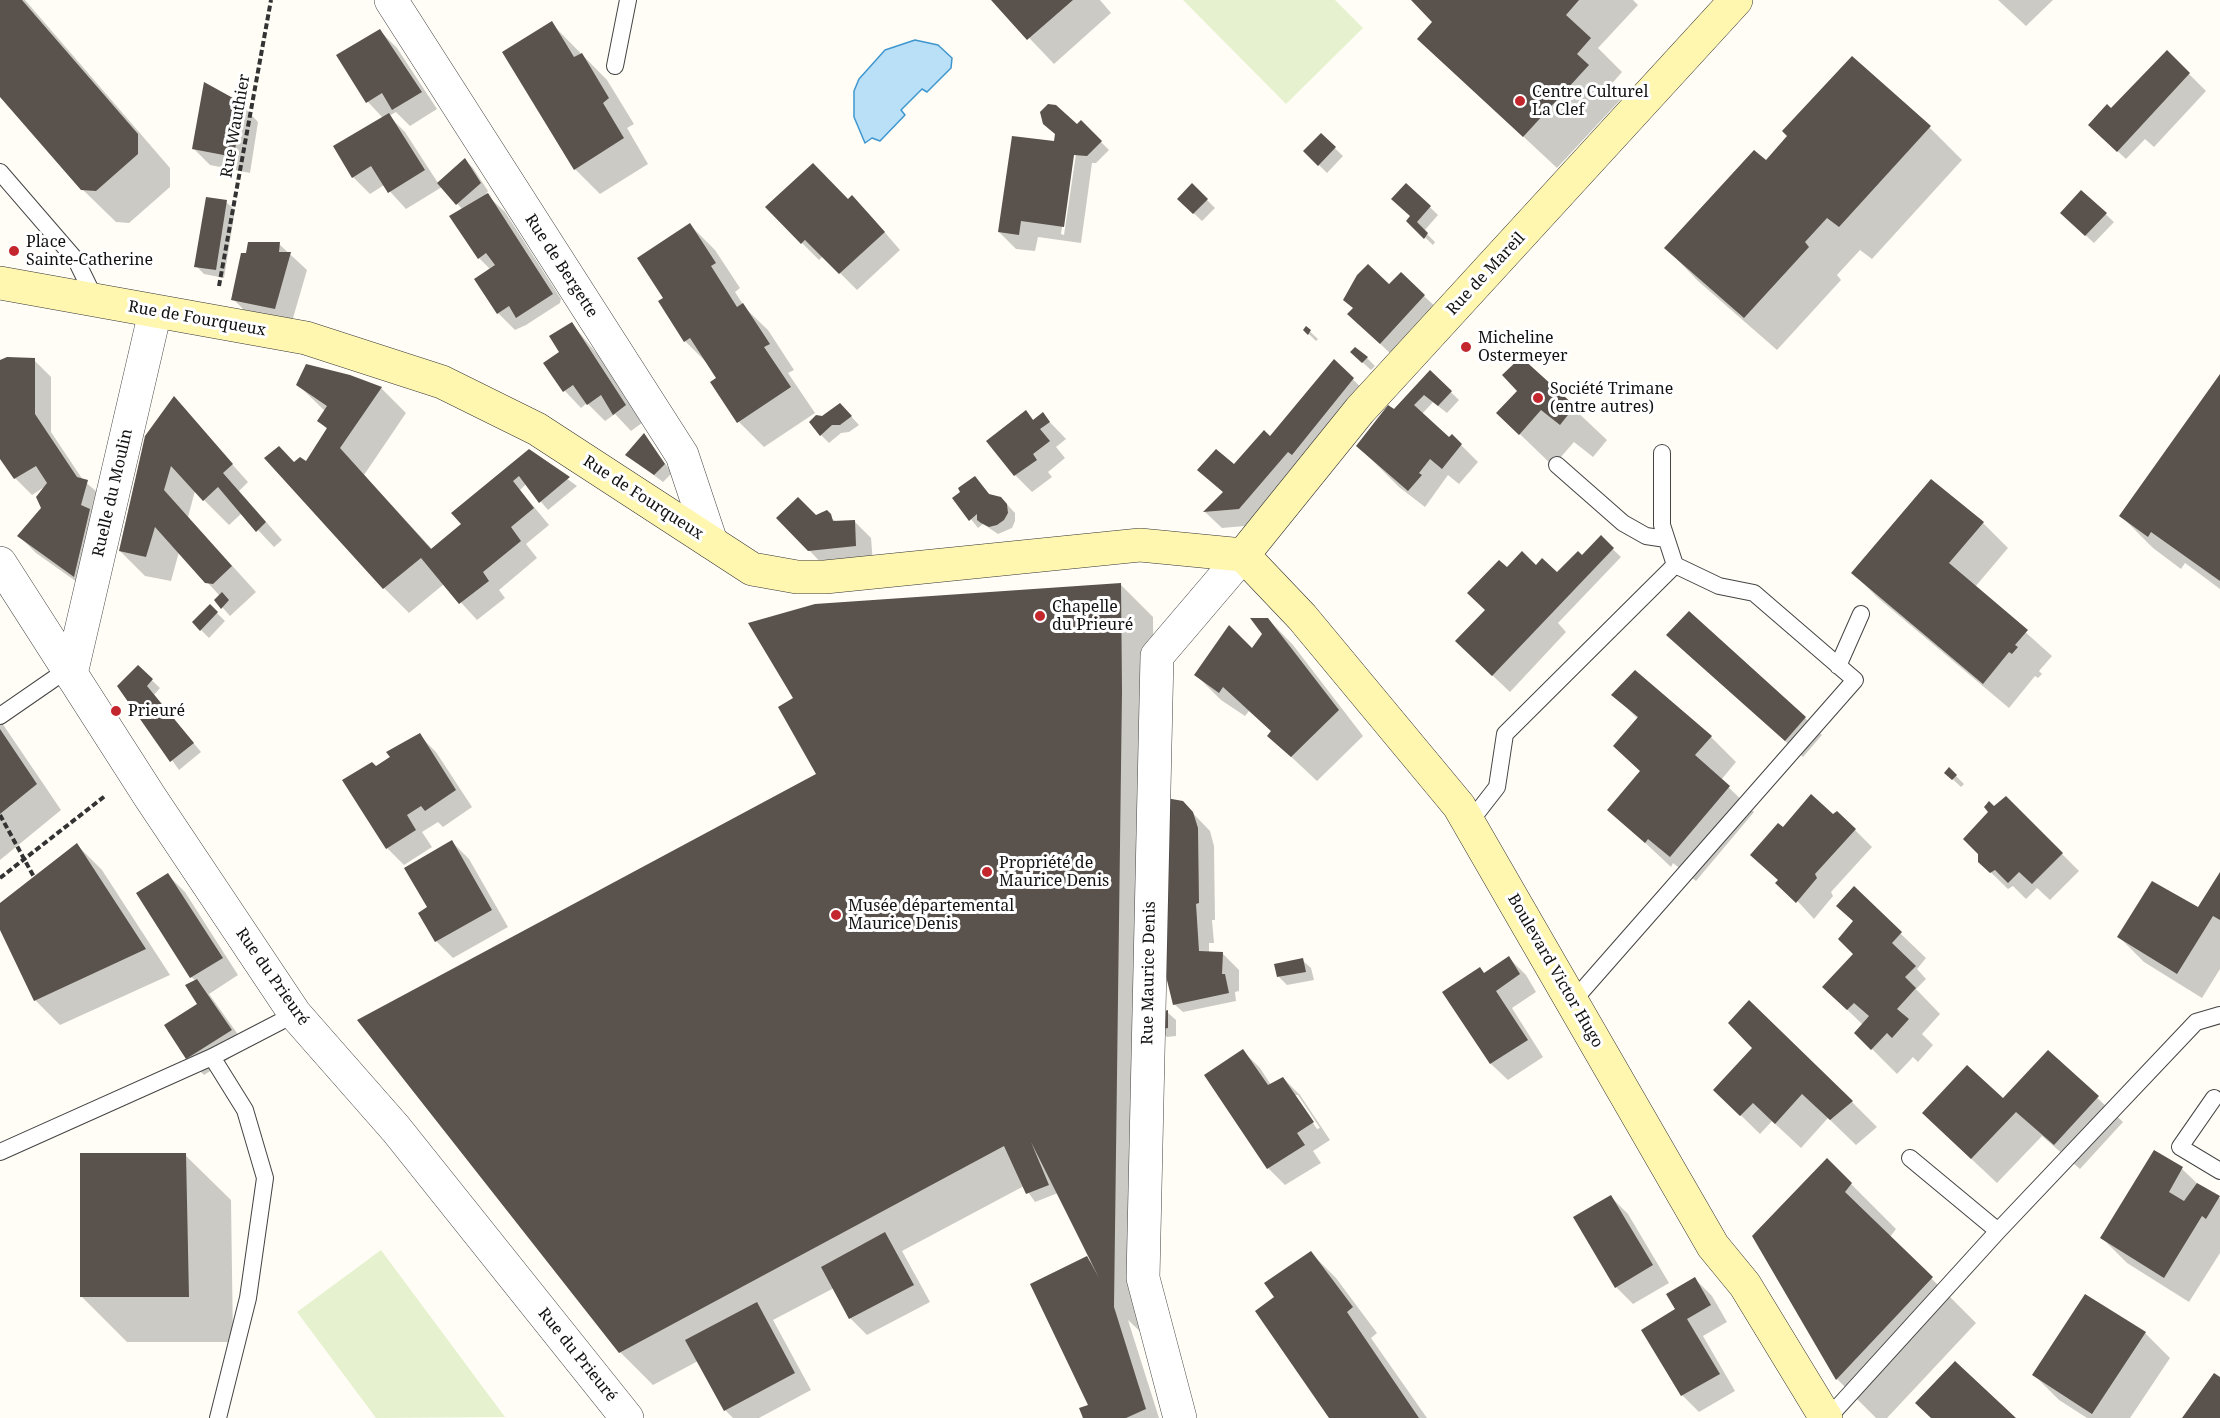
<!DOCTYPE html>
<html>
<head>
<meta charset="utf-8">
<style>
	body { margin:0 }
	canvas { display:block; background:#fffdf5 }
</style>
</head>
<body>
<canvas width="2220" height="1418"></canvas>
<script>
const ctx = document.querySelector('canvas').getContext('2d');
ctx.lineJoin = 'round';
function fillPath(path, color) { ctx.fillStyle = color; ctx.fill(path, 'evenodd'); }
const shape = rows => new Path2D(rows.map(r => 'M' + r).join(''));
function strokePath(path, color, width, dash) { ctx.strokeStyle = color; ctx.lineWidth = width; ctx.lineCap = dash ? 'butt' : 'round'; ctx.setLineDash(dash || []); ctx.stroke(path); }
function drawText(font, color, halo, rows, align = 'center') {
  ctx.font = font + ' "Noto Serif",serif'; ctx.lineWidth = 6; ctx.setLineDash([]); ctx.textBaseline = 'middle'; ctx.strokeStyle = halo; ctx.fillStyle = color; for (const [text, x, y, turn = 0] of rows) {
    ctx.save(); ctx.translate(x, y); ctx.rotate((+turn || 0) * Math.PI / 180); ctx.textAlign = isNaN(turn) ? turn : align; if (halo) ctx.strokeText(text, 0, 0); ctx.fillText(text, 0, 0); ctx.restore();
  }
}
const pitch = shape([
	[1183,0,1335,0,1363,28,1286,104],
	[381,1250,505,1417,376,1418,297,1312]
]);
const water = shape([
	[915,40,938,45,952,58,951,68,927,92,922,89,901,110,905,115,880,141,872,138,865,143,854,117,854,91,859,79,885,50,915,40]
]);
const shadow = shape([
	[0,0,25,0,170,168,170,187,129,223,116,222,82,189,0,95],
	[993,0,1100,0,1111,13,1054,64],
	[1413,0,1633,0,1638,5,1598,48,1622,72,1609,87,1621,99,1557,168,1419,39,1434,23],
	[1998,0,2053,0,2026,26],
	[551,23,607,80,634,124,627,128,648,164,600,194,575,169],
	[380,31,397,48,437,109,410,126,396,112,389,116,405,132,438,183,465,160,473,168,488,191,486,194,505,212,561,299,560,303,526,325,515,330,498,313,476,280,491,270,479,258,463,210,442,187,406,209,384,185,370,194,353,177,335,147,383,118,368,102,338,56],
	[2167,52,2206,91,2154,147,2145,139,2126,159,2090,125,2123,121],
	[241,104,258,122,250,173,210,165,193,148],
	[1081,122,1109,150,1096,163,1092,163,1081,243,1038,237,1035,251,1016,249,999,232,1056,142,1057,135],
	[1073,152,1076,154,1064,235,1061,234],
	[1929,127,1962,160,1872,259,1860,250,1837,275,1841,280,1777,350,1698,281,1666,248,1766,162],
	[1321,135,1343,156,1327,173,1305,151],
	[1192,185,1215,208,1202,221,1187,207],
	[1407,185,1438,215,1424,231,1435,242,1433,245,1408,221,1412,217],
	[2082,192,2114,222,2094,243,2070,221],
	[848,201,869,214,900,250,857,290,823,256,819,260,802,243],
	[226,202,235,210,224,278,204,274,196,266],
	[690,225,715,250,740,288,735,292,746,309,768,330,794,370,788,373,815,413,764,447,739,422,712,383,718,379,710,366,685,341,665,298],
	[279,244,307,270,291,325,250,316,233,299],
	[1389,286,1424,296,1441,312,1397,360,1366,330,1354,309],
	[572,324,598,355,642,423,631,431,615,414,605,421,587,403,581,408,565,391,545,363,561,352],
	[1306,328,1318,339,1316,341,1305,330],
	[1367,358,1375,366,1371,370,1360,360],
	[1521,359,1607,440,1593,457,1574,442,1553,466,1498,413,1519,390],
	[34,360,51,377,51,432,83,480,104,498,91,592,36,553,19,536,42,508,46,486,32,495,15,478,0,456,0,361],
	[1334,361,1370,396,1256,525,1222,528,1205,512,1224,493,1199,470,1234,466,1270,438],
	[1430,372,1459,400,1447,413,1433,402,1422,414,1449,439,1452,436,1478,462,1459,484,1448,475,1425,507,1399,487,1358,446],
	[2220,376,2220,589,2185,563,2181,569,2153,548,2121,516],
	[298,385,381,388,406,413,364,475,433,550,463,524,529,451,577,486,548,510,526,484,520,490,549,525,526,544,537,558,499,590,505,598,477,620,444,584,409,613,384,588,295,464,307,463,328,430,319,421,325,411],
	[174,399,248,482,239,491,282,540,274,547,242,513,229,525,195,491,188,517,256,592,230,616,216,600,220,596,179,552,171,581,145,576,120,551],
	[1026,412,1034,421,1042,414,1066,439,1056,447,1065,458,1048,472,1052,477,1032,492,1015,475],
	[848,413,859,425,849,432,841,433,829,443,821,435,822,418],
	[644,435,672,473,663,482,627,455],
	[975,478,991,496,1001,498,1015,513,1015,521,1012,528,998,534,983,524,978,528,954,498],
	[822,512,837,522,854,521,871,538,873,563,826,568,809,550,816,517],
	[1983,523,2008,548,1975,587,2052,656,2039,671,2042,674,2038,678,2035,676,2009,708,1878,598,1853,573],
	[1601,538,1621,557,1558,623,1566,632,1510,692,1474,658,1487,610,1512,573,1557,574,1582,557],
	[1120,584,1153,617,1154,725,1146,1337,1128,1320,1159,1418,1085,1418,1090,1405,1086,1258,1094,1265,1058,1193,1035,1202,1024,1186,902,1251,930,1302,867,1335,851,1319,834,1288,773,1320,811,1390,759,1418,733,1418,725,1410,698,1361,653,1385,620,1352,818,774],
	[210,606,225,621,209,638,201,630],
	[1268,619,1293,645,1363,736,1317,781,1269,736,1272,732,1249,711,1245,716,1221,700,1196,675,1252,650,1264,634],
	[1685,652,1805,718,1822,735,1803,757],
	[138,667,160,688,154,695,201,752,179,770,119,686],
	[1614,695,1711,737,1736,762,1721,780,1754,812,1696,881,1673,863,1671,867,1609,809,1641,772,1615,746,1638,719],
	[0,720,61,810,0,860],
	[419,735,436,752,472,807,443,827,438,822,422,832,432,847,404,865,387,848,376,767],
	[1946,773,1956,776,1964,784,1961,787],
	[2006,798,2079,871,2050,900,2037,888,2026,899,2013,886,2008,889,1979,861,1978,857,1994,808],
	[1183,803,1210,831,1214,846,1215,920,1212,920,1214,943,1209,943,1209,953,1222,953,1239,970,1239,991,1235,992,1236,1001,1183,1012,1174,1004],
	[1833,816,1855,830,1872,847,1831,892,1833,896,1814,919,1779,881,1783,829],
	[452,842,469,859,508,927,453,958,436,941,429,908],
	[77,845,102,870,170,975,60,1025,35,1000,0,927,0,904],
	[2220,874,2220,969,2202,998,2144,962,2119,937,2199,909],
	[168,875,185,892,238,975,209,994,247,1047,204,1075,187,1058,199,1005,196,981,191,977],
	[1854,889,1926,958,1917,969,1926,979,1916,989,1940,1014,1922,1034,1933,1045,1918,1062,1913,1057,1897,1074,1856,1033,1863,1025,1824,987,1855,954],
	[1509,958,1526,975,1536,992,1512,1008,1543,1057,1508,1080,1491,1064,1444,992,1485,974],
	[1302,960,1311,968,1314,980,1287,985,1279,977],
	[1167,1012,1176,1020,1176,1036,1167,1037,1159,1029],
	[1754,1048,1852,1102,1877,1127,1856,1145,1828,1118,1801,1148,1772,1121,1760,1134,1715,1090],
	[1243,1051,1260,1068,1271,1085,1283,1078,1300,1095,1330,1140,1313,1151,1321,1163,1285,1185,1268,1168],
	[1294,1095,1298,1095,1320,1128,1317,1129],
	[2048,1052,2123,1122,2080,1169,2042,1136,1997,1183,1949,1138,2003,1100],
	[2155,1152,2182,1169,2200,1186,2220,1198,2220,1253,2189,1302,2127,1263,2102,1238],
	[185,1155,231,1200,233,1342,127,1342,82,1297],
	[1827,1160,1896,1229,1890,1237,1976,1323,1887,1418,1876,1418,1837,1379,1753,1236],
	[1611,1197,1628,1214,1669,1283,1633,1304,1616,1287],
	[1311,1253,1336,1278,1377,1333,1371,1338,1427,1418,1331,1418,1276,1298],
	[1695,1279,1712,1296,1727,1322,1703,1336,1735,1391,1699,1412,1682,1395,1677,1310],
	[2145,1333,2170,1358,2130,1418,2087,1418,2059,1400,2034,1375]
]);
const building = shape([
	[0,0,22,0,138,134,138,154,96,191,81,190,0,97],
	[991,0,1073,0,1027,40],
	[1411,0,1579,0,1566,15,1591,38,1577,54,1589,65,1523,137,1417,39,1432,22],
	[552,21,574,57,582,53,609,98,603,103,624,138,574,170,502,52],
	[380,29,422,92,392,110,382,93,366,103,336,55],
	[2167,50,2190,73,2117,152,2088,125,2107,104,2111,108],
	[1852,56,1931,126,1839,227,1827,218,1805,242,1809,247,1744,318,1664,248,1754,150,1766,160,1787,136,1782,131],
	[204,82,242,103,234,157,192,149],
	[1048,104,1056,105,1077,124,1081,120,1102,141,1087,156,1074,155,1064,227,1021,221,1019,235,998,232,1012,136,1054,141,1055,134,1043,124,1040,112],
	[389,113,425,170,388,193,371,166,352,178,333,146],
	[1321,133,1336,147,1318,166,1303,151],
	[465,158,481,183,456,205,437,183],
	[813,163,848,199,852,195,885,232,839,274,805,240,801,244,765,207],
	[1192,183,1208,199,1193,214,1177,199],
	[1406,183,1431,206,1417,222,1428,233,1424,239,1406,221,1410,216,1391,199],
	[2081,190,2107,213,2085,236,2060,213],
	[488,193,553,294,516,318,509,306,497,314,474,279,495,265,486,253,478,259,449,216],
	[206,197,227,200,216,270,194,267],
	[690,223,716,263,711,266,737,307,743,303,770,344,764,347,791,387,737,423,710,382,716,378,690,338,684,342,658,301,663,298,637,258],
	[248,242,280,242,279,252,291,252,275,309,231,300,241,253,246,253],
	[1368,264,1389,284,1401,272,1425,295,1380,344,1347,314,1353,308,1343,300,1357,275],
	[572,322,626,405,613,415,601,395,587,405,573,385,563,392,543,363,559,352,549,336],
	[1306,326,1311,330,1308,335,1303,330],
	[1355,347,1368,357,1362,363,1350,352],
	[7,357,35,358,35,414,77,477,88,480,81,505,90,509,74,577,17,536,41,508,36,497,47,483,36,466,14,479,0,459,0,360],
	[1521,357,1575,406,1560,425,1541,410,1519,435,1496,413,1517,391,1502,375],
	[1334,359,1354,378,1292,455,1288,452,1239,509,1203,512,1223,492,1197,470,1216,449,1234,464,1264,430,1270,436],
	[306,364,350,375,382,387,340,448,431,549,461,524,451,513,529,449,570,477,539,503,519,476,513,481,534,508,511,527,521,541,483,572,489,581,459,604,421,558,383,589,264,458,279,446,294,462,300,457,306,461,327,428,317,421,327,406,296,385],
	[1430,370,1452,391,1438,406,1424,395,1414,405,1449,437,1452,434,1462,444,1442,469,1430,459,1419,473,1422,475,1408,491,1356,446,1388,405,1394,409],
	[2220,374,2220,581,2151,532,2148,537,2119,516],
	[174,396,233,464,223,473,266,522,256,532,218,487,203,501,171,466,164,490,232,566,213,584,205,583,155,527,146,557,119,551,145,436],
	[840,403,852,416,840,425,832,425,820,436,809,422,816,415,822,416],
	[1026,410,1033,420,1043,412,1050,422,1040,429,1050,441,1033,454,1037,460,1014,476,986,441],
	[644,433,665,464,654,475,625,455],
	[975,476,989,494,1001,497,1007,504,1008,513,1004,520,997,525,989,527,981,523,977,520,977,514,969,521,952,498,960,492,958,488],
	[1931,479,1984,522,1949,563,2028,630,2015,645,2018,647,2012,654,2009,652,1983,684,1851,573],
	[798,497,816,515,827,510,831,514,833,521,855,520,856,546,808,551,776,518],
	[1601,535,1614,548,1492,676,1455,641,1485,610,1467,593,1499,560,1507,567,1522,551,1536,565,1542,558,1557,572,1578,551,1582,555],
	[1121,583,1122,691,1114,1307,1146,1409,1126,1418,1083,1418,1079,1408,1088,1405,1030,1284,1087,1256,1099,1278,1031,1142,1049,1185,1026,1194,1004,1146,619,1353,357,1020,816,774,778,707,793,698,748,623,815,604],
	[222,592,229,600,221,609,214,600],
	[210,604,218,612,200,631,192,622],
	[1689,611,1806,717,1785,741,1666,635],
	[1250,618,1268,618,1339,710,1291,757,1267,736,1271,731,1223,687,1219,693,1194,675,1229,625,1252,648,1262,634],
	[138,665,153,679,147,686,194,743,170,762,117,686],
	[1635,670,1712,736,1695,755,1730,786,1670,857,1648,839,1645,843,1607,810,1640,771,1613,746,1638,717,1611,695],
	[0,729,37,784,0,814],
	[420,733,456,790,425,811,421,806,407,815,416,830,386,849,342,780,372,762,376,766,390,757,386,752],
	[1949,767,1957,775,1952,780,1944,773],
	[1811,794,1833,814,1837,811,1856,829,1815,874,1817,878,1796,903,1775,883,1778,880,1750,855,1778,823,1783,827],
	[2006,796,2063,853,2032,884,2019,872,2008,883,1995,870,1990,873,1978,862,1978,854,1963,839,1988,812,1984,807,1989,801,1994,806],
	[1166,798,1183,801,1193,812,1198,828,1199,903,1196,904,1199,951,1223,952,1222,974,1225,974,1229,993,1173,1005,1159,947],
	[452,840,492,910,435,942,418,913,427,907,404,868],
	[77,843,146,949,34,1001,0,930,0,903],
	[2220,872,2220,920,2213,916,2177,974,2117,937,2152,881,2198,907],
	[168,873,223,958,190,978,136,893],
	[1854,886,1902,932,1892,943,1916,966,1905,977,1916,988,1897,1009,1909,1019,1892,1038,1887,1033,1871,1050,1854,1033,1869,1016,1854,1003,1847,1010,1822,987,1853,954,1838,939,1853,921,1836,906],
	[1509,956,1520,974,1496,991,1528,1040,1490,1064,1442,992,1480,967,1484,973],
	[1303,958,1306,972,1277,977,1274,964],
	[197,979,232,1030,186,1059,164,1025,197,1004,185,985],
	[1749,1000,1853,1101,1830,1120,1802,1094,1775,1124,1753,1103,1740,1116,1713,1090,1752,1048,1728,1023],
	[1168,1010,1168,1028,1157,1030,1158,1013],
	[1243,1049,1268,1085,1283,1077,1314,1122,1297,1133,1305,1145,1267,1169,1204,1075],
	[2048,1050,2099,1096,2054,1145,2016,1112,1971,1159,1922,1113,1967,1065,2003,1098],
	[2154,1150,2183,1167,2169,1192,2184,1201,2197,1183,2220,1196,2206,1219,2202,1216,2164,1278,2100,1238],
	[80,1153,186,1153,189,1297,80,1297],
	[1827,1158,1852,1183,1845,1192,1933,1277,1836,1380,1752,1236],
	[1611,1195,1653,1265,1615,1288,1573,1217],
	[885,1232,914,1285,849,1319,821,1267],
	[1311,1251,1353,1307,1347,1312,1419,1418,1329,1418,1255,1311,1274,1297,1264,1283],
	[1695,1277,1711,1305,1687,1319,1720,1374,1681,1396,1641,1330,1675,1309,1666,1294],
	[2085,1294,2146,1332,2092,1414,2032,1375],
	[757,1302,795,1373,724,1411,685,1340],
	[1955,1361,2016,1418,1931,1418,1915,1403],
	[2214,1373,2220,1377,2220,1418,2182,1418]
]);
const path = shape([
	[219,286,271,0],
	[0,815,34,877],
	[0,878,105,796]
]);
const lane = shape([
	[615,66,628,0],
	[0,172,76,260,96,301],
	[1662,453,1662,525,1675,565],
	[1557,465,1623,523,1646,536,1666,539],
	[1838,666,1861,614],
	[0,716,68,669],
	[1469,823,1497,787,1505,734,1675,565,1719,586,1754,593,1855,680,1573,1001],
	[212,1057,245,1110,265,1178,248,1298,218,1418],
	[2214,1098,2180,1147,2220,1171],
	[0,1152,212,1057,295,1014],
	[1910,1158,1998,1231],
	[1828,1418,1998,1231,2196,1022,2220,1015]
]);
const street = shape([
	[391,0,682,455,711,542],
	[0,563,150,797,295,1014,396,1129,627,1418],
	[71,674,155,312],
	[1180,1418,1143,1278,1157,656,1243,555]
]);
const secondary = shape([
	[0,283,306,338,442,382,537,429,752,569,797,577,825,577,1140,545,1243,555],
	[1243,555,1302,617,1459,806,1713,1246,1745,1285,1826,1418],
	[1243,555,1360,410,1736,0]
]);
const markers = [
	[1520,101,6,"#c4262e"],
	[14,251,6,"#c4262e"],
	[1466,347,6,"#c4262e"],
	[1538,398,6,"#c4262e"],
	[1040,616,6,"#c4262e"],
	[116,711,6,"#c4262e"],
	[987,872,6,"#c4262e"],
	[836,915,6,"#c4262e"]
];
const poiNames = [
	["Centre Culturel",1532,92],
	["La Clef",1532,110],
	["Place",26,242],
	["Sainte-Catherine",26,260],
	["Micheline",1478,338],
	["Ostermeyer",1478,356],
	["Société Trimane",1550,389],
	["(entre autres)",1550,407],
	["Chapelle",1052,607],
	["du Prieuré",1052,625],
	["Prieuré",128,711],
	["Propriété de",999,863],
	["Maurice Denis",999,881],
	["Musée départemental",848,906],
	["Maurice Denis",848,924]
];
const streetNames = [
	["Rue Wauthier",236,126,-80],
	["Rue de Bergette",561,266,57],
	["Rue de Mareil",1486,274,-47],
	["Rue de Fourqueux",197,319,10],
	["Ruelle du Moulin",113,493,-77],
	["Rue de Fourqueux",643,498,33],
	["Boulevard Victor Hugo",1555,971,60],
	["Rue Maurice Denis",1149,973,-89],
	["Rue du Prieuré",272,977,55],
	["Rue du Prieuré",577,1355,51]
];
fillPath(pitch, '#e6f2cf');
fillPath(water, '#b9e0f7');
strokePath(water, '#3f96cf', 1.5);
fillPath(shadow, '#0003');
fillPath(building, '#5a524d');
strokePath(lane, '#444', 18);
strokePath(street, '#444', 34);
strokePath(secondary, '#333', 34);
strokePath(path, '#333', 4, [6, 3]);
strokePath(lane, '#fff', 16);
strokePath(street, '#fff', 33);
strokePath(secondary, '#fff6b0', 33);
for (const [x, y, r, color] of markers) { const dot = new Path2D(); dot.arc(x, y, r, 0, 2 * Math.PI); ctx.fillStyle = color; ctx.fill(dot); strokePath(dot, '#fff', 2); }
drawText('16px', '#111', '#fff', poiNames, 'left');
drawText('16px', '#111', '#fff', streetNames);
</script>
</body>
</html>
